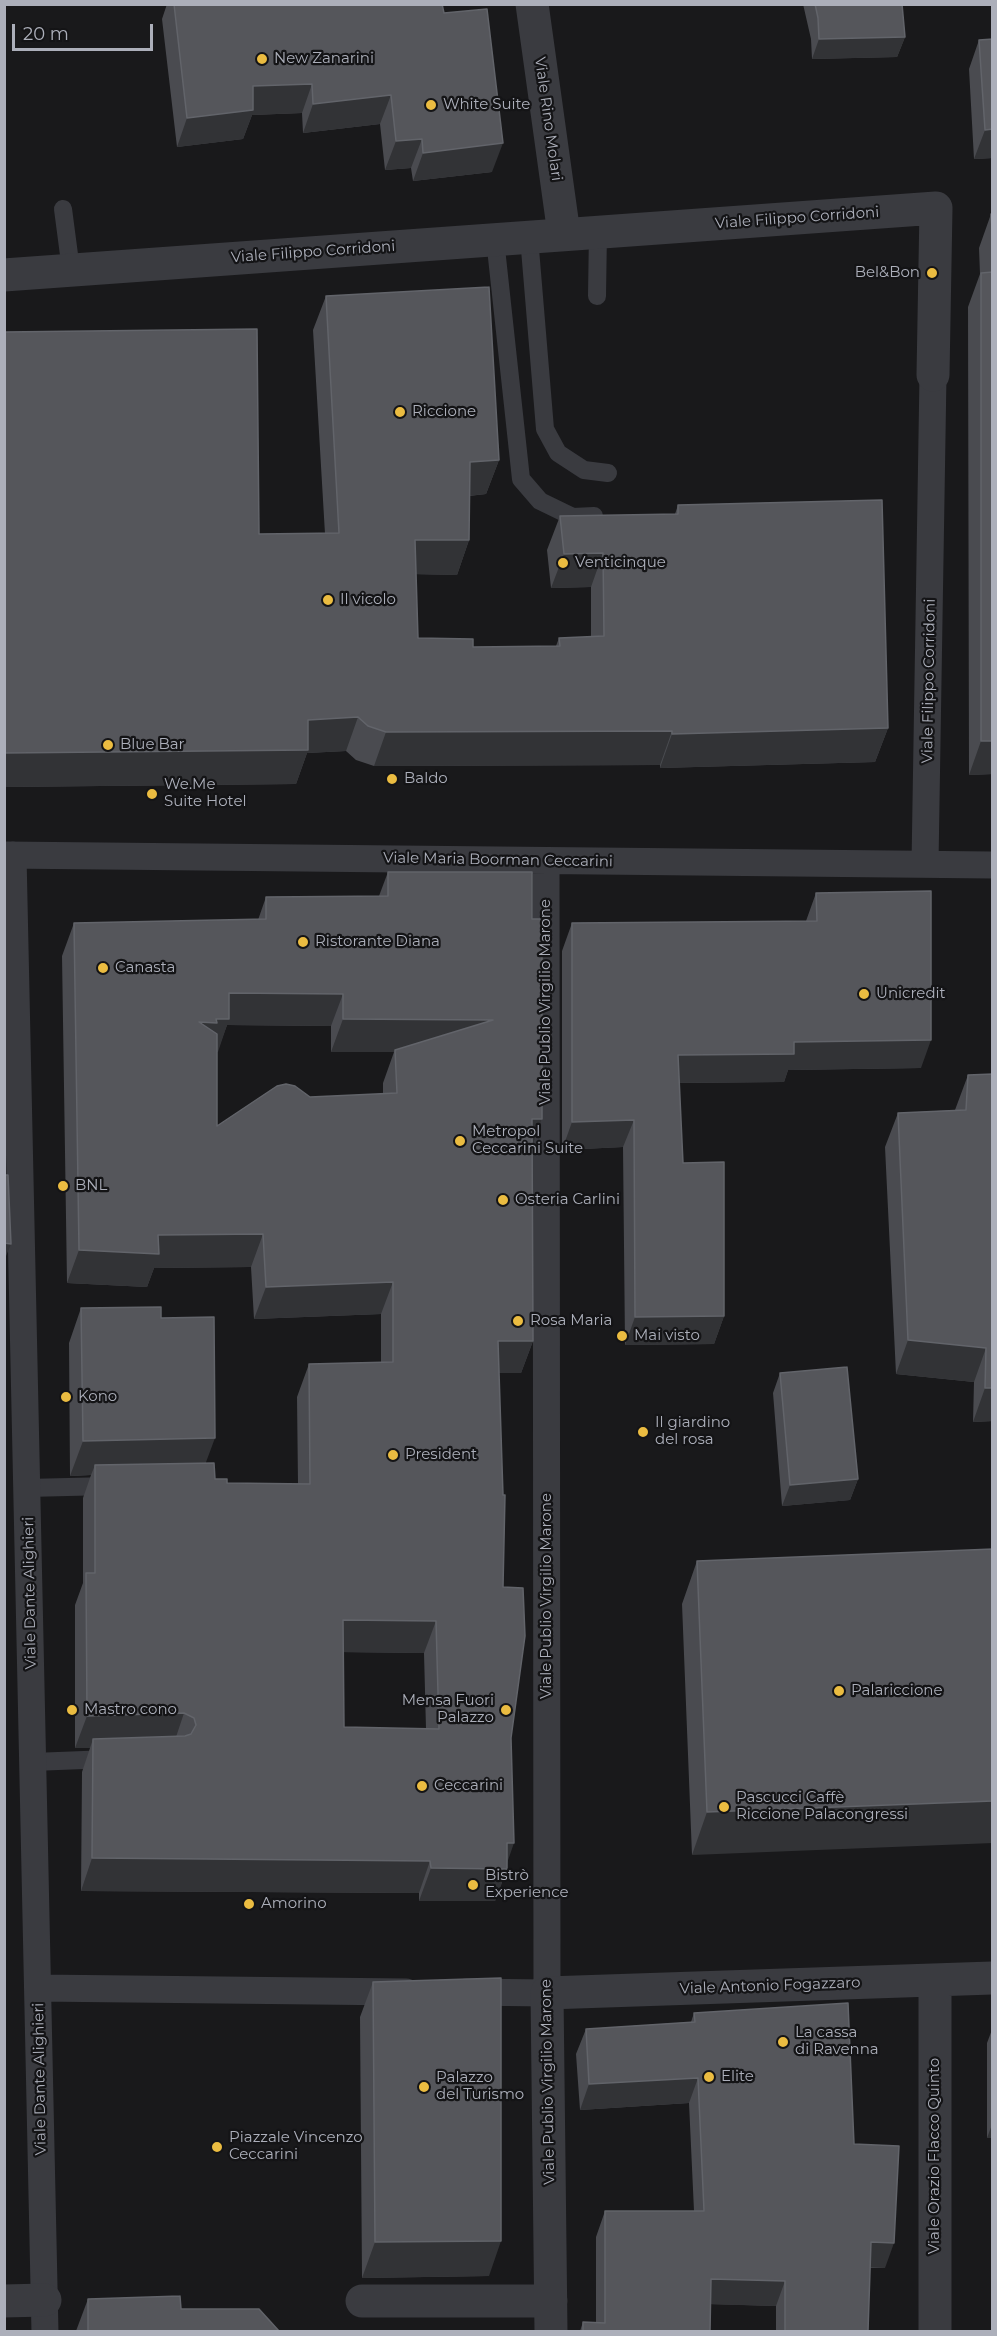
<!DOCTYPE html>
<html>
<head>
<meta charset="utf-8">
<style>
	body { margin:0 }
	#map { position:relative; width:997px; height:2336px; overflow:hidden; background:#19191b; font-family:Montserrat,sans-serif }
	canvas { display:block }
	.frame { position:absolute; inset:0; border:6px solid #acafba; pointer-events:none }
	.scale { position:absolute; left:12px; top:24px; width:141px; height:27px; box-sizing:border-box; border:3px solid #acafba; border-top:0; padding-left:8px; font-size:18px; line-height:21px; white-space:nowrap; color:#acafba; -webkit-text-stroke:4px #141416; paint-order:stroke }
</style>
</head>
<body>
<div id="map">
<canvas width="997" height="2336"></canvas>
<div class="frame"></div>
<div class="scale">20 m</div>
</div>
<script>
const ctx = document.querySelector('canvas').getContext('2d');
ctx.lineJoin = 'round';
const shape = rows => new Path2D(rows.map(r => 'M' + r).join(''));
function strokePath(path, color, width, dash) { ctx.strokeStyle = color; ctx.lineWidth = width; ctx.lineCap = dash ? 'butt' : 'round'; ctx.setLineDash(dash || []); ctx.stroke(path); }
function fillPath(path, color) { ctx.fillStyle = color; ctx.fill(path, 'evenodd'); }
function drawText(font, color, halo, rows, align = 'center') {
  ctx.font = font + ' Montserrat,sans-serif'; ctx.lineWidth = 4.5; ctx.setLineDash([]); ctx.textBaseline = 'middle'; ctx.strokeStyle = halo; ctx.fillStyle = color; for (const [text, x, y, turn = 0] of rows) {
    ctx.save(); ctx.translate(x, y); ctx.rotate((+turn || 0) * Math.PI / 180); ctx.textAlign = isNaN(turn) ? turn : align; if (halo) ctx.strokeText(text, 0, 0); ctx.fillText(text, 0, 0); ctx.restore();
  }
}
const service = shape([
	[63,209,71,270],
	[529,237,545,429,558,453,584,470,608,473],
	[495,239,521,479,540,501,573,517,594,516],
	[597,296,598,231],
	[27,1488,109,1486],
	[33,1762,109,1759]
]);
const pedestrian = shape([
	[4,855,992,865],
	[13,855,45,2332],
	[925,864,933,375],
	[38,1988,406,1992],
	[466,1992,547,1993,546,861]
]);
const minor = shape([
	[532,4,564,234],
	[4,275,936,208,933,375],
	[935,1980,935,2332],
	[4,2301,45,2300],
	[362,2301,551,2301],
	[551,2332,547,1993,992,1978]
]);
const wall = shape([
	[167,4,444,13,492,172,413,181,411,168,385,170,380,124,303,133,302,113,252,115,243,139,177,147,162,19],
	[803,4,902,4,905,37,897,57,812,59,811,39],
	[993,39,993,158,974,159,969,69,979,40],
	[991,214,993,214,993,774,969,775,968,307,980,274,979,248],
	[326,296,499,460,486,494,469,496,469,540,457,575,416,574,418,638,473,647,556,646,559,638,591,637,591,587,551,588,547,550,560,516,675,514,678,505,888,728,875,762,660,768,660,765,374,766,356,760,346,751,307,753,296,784,4,787,4,332,259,534,325,534,313,330],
	[388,872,532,919,542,1119,533,1146,533,1341,521,1373,499,1373,503,1587,511,1738,507,1869,495,1901,419,1901,419,1893,81,1891,82,1772,90,1748,75,1748,75,1605,83,1583,83,1498,91,1475,70,1476,69,1343,81,1308,161,1318,206,1463,215,1479,227,1483,298,1484,297,1397,309,1364,381,1362,381,1314,254,1319,251,1267,154,1268,147,1287,67,1283,62,956,74,923,258,920,266,897,379,896],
	[227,1025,331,1026,331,1052,394,1052,383,1083,383,1094,310,1097,217,1126,217,1052],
	[343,1652,424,1653,426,1729,344,1727],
	[816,893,921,1068,788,1070,784,1082,679,1083,683,1163,724,1316,714,1344,625,1345,623,1147,562,1150,562,951,572,923,806,921],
	[968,1075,993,1421,973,1422,974,1382,896,1374,885,1147,898,1113,955,1110],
	[780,1373,858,1479,850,1500,782,1506,773,1393],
	[993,1549,692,1855,682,1604,697,1561],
	[373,1982,489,2276,362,2278,360,2017],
	[694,2013,854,2144,885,2268,870,2268,868,2331,776,2331,776,2306,711,2304,710,2331,580,2331,583,2322,596,2323,596,2237,605,2211,694,2211,689,2103,580,2110,576,2054,586,2029,691,2022],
	[993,2027,993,2138,987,2138,987,2043],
	[88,2299,181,2309,279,2331,76,2331]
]);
const shadedWall = shape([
	[905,37,897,57,812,59,819,39],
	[312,84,302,113,252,115,243,139,177,147,187,118,253,86],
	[391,95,380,124,303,133,313,104],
	[993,129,993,158,974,159,985,130],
	[422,139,411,168,385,170,396,141],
	[503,143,492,172,413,181,423,153],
	[499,460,486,494,457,497,470,462],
	[415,540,469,540,457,575,402,574],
	[603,553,591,587,551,588,564,554],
	[358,717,346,751,307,753,296,784,4,787,4,753,308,720],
	[888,728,875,762,660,768,672,734],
	[672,731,660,765,374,766,386,732],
	[981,741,993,741,993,774,969,775],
	[229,993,343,994,331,1026,227,1025,218,1052,206,1052,199,1022],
	[343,1019,493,1020,395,1050,394,1052,331,1052],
	[931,1040,921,1068,788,1070,784,1082,668,1083,678,1055,794,1042],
	[532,1119,542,1119,531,1151],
	[634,1120,623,1147,562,1150,572,1122],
	[263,1234,251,1267,154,1268,147,1287,67,1283,79,1250,158,1235],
	[4,1243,11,1244,4,1261],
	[393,1282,381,1314,254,1319,266,1287],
	[724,1316,714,1344,625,1345,635,1317],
	[908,1340,986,1348,974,1382,896,1374],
	[498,1341,533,1341,521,1373,487,1373],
	[985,1388,993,1388,993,1421,973,1422],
	[215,1438,202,1473,95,1465,91,1475,70,1476,83,1441],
	[858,1479,850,1500,782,1506,790,1485],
	[343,1620,436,1621,424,1653,331,1652],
	[184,1713,173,1746,93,1739,90,1748,75,1748,87,1716],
	[993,1801,993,1843,692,1855,707,1812],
	[507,1843,514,1843,505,1869,507,1869,495,1901,419,1901,431,1868],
	[92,1858,430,1861,419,1893,81,1891],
	[698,2078,689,2103,580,2110,589,2084],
	[993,2122,993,2138,987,2138],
	[501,2241,489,2276,362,2278,375,2242],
	[871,2242,894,2243,885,2268,862,2267],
	[711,2279,785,2281,776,2306,702,2304]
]);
const building = shape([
	[174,4,442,4,444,13,487,9,503,143,423,153,422,139,396,141,391,95,313,104,312,84,253,86,253,110,187,118,174,4],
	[815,4,902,4,905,37,819,39,818,18,815,4],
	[993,39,993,129,985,130,979,40,993,39],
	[991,214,993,214,993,243,991,214],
	[993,272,993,741,981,741,981,273,993,272],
	[489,287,499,460,470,462,469,540,415,540,418,638,473,639,473,647,560,646,559,638,604,636,603,553,564,554,560,516,678,514,678,505,882,500,888,728,672,734,672,731,386,732,368,726,358,717,308,720,308,750,4,753,4,332,257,329,259,534,339,533,326,296,489,287],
	[388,872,532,872,532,919,542,919,542,1119,532,1119,533,1341,498,1341,503,1495,505,1495,503,1587,523,1588,525,1636,511,1738,514,1843,507,1843,507,1869,431,1868,430,1861,92,1858,93,1739,185,1736,191,1734,196,1725,194,1718,184,1713,87,1716,86,1573,95,1573,95,1465,214,1463,215,1479,227,1479,227,1483,310,1484,309,1364,393,1362,393,1282,266,1287,263,1234,158,1235,159,1254,79,1250,74,923,266,919,266,897,388,896,388,872],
	[229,993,343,994,343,1019,493,1020,395,1050,397,1093,310,1097,295,1086,286,1084,277,1086,217,1126,217,1034,199,1022,217,1023,216,1019,229,1019,229,993],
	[343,1620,436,1621,439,1729,344,1727,343,1620],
	[931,891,931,1040,794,1042,794,1054,678,1055,683,1163,724,1162,724,1316,635,1317,634,1120,572,1122,572,923,817,921,816,893,931,891],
	[993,1074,993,1388,985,1388,986,1348,908,1340,898,1113,966,1110,968,1075,993,1074],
	[4,1175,8,1175,11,1244,4,1243,4,1175],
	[161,1307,161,1318,214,1317,215,1438,83,1441,81,1308,161,1307],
	[847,1367,858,1479,790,1485,780,1373,847,1367],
	[993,1549,993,1801,707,1812,697,1561,993,1549],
	[501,1978,501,2241,375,2242,373,1982,501,1978],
	[848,2003,854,2144,899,2146,894,2243,871,2242,868,2331,785,2331,785,2281,711,2279,710,2331,583,2331,583,2322,605,2323,605,2211,704,2211,698,2078,589,2084,586,2029,695,2022,694,2013,848,2003],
	[180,2296,181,2309,259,2309,279,2331,88,2331,88,2299,180,2296]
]);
const markers = [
	[262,59,6,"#ebbc41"],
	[431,105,6,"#ebbc41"],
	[932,273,6,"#ebbc41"],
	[400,412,6,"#ebbc41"],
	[563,563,6,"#ebbc41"],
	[328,600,6,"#ebbc41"],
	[108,745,6,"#ebbc41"],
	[392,779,6,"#ebbc41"],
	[152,794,6,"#ebbc41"],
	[303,942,6,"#ebbc41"],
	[103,968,6,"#ebbc41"],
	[864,994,6,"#ebbc41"],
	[460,1141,6,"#ebbc41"],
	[63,1186,6,"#ebbc41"],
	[503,1200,6,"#ebbc41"],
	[518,1321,6,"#ebbc41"],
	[622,1336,6,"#ebbc41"],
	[66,1397,6,"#ebbc41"],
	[643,1432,6,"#ebbc41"],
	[393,1455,6,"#ebbc41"],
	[839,1691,6,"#ebbc41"],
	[72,1710,6,"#ebbc41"],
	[506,1710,6,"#ebbc41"],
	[422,1786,6,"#ebbc41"],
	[724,1807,6,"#ebbc41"],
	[473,1885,6,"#ebbc41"],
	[249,1904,6,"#ebbc41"],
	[783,2042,6,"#ebbc41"],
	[709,2077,6,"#ebbc41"],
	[424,2087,6,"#ebbc41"],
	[217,2147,6,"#ebbc41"]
];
const poiNames = [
	["New Zanarini",274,59],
	["White Suite",443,105],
	["Bel&Bon",920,273,"right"],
	["Riccione",412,412],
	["Venticinque",575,563],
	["Il vicolo",340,600],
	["Blue Bar",120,745],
	["Baldo",404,779],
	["We.Me",164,785],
	["Suite Hotel",164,802],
	["Ristorante Diana",315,942],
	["Canasta",115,968],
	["Unicredit",876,994],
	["Metropol",472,1132],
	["Ceccarini Suite",472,1149],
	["BNL",75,1186],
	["Osteria Carlini",515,1200],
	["Rosa Maria",530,1321],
	["Mai visto",634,1336],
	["Kono",78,1397],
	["Il giardino",655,1423],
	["del rosa",655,1440],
	["President",405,1455],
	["Palariccione",851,1691],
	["Mensa Fuori",494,1701,"right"],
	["Palazzo",494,1718,"right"],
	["Mastro cono",84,1710],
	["Ceccarini",434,1786],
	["Pascucci Caffè",736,1798],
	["Riccione Palacongressi",736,1815],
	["Bistrò",485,1876],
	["Experience",485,1893],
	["Amorino",261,1904],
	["La cassa",795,2033],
	["di Ravenna",795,2050],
	["Elite",721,2077],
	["Palazzo",436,2078],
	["del Turismo",436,2095],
	["Piazzale Vincenzo",229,2138],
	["Ceccarini",229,2155]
];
const streetNames = [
	["Viale Rino Molari",548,119,82],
	["Viale Filippo Corridoni",797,218,-4],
	["Viale Filippo Corridoni",313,252,-4],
	["Viale Filippo Corridoni",929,681,-89],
	["Viale Maria Boorman Ceccarini",498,860,1],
	["Viale Publio Virgilio Marone",546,1002,-90],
	["Viale Dante Alighieri",30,1593,-91],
	["Viale Publio Virgilio Marone",547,1596,-90],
	["Viale Antonio Fogazzaro",770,1986,-2],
	["Viale Dante Alighieri",40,2079,-91],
	["Viale Publio Virgilio Marone",548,2082,-91],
	["Viale Orazio Flacco Quinto",935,2156,-90]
];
strokePath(service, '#3a3b40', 18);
strokePath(pedestrian, '#3a3b40', 27);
strokePath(minor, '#3a3b40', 33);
fillPath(wall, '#4a4b50');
fillPath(shadedWall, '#323336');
fillPath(building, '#55565b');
strokePath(building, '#62646a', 1.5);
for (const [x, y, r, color] of markers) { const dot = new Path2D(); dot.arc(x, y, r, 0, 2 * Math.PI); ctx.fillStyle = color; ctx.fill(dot); strokePath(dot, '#141416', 2); }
drawText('15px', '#acafba', '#141416', poiNames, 'left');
drawText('15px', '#acafba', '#141416', streetNames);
</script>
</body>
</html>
